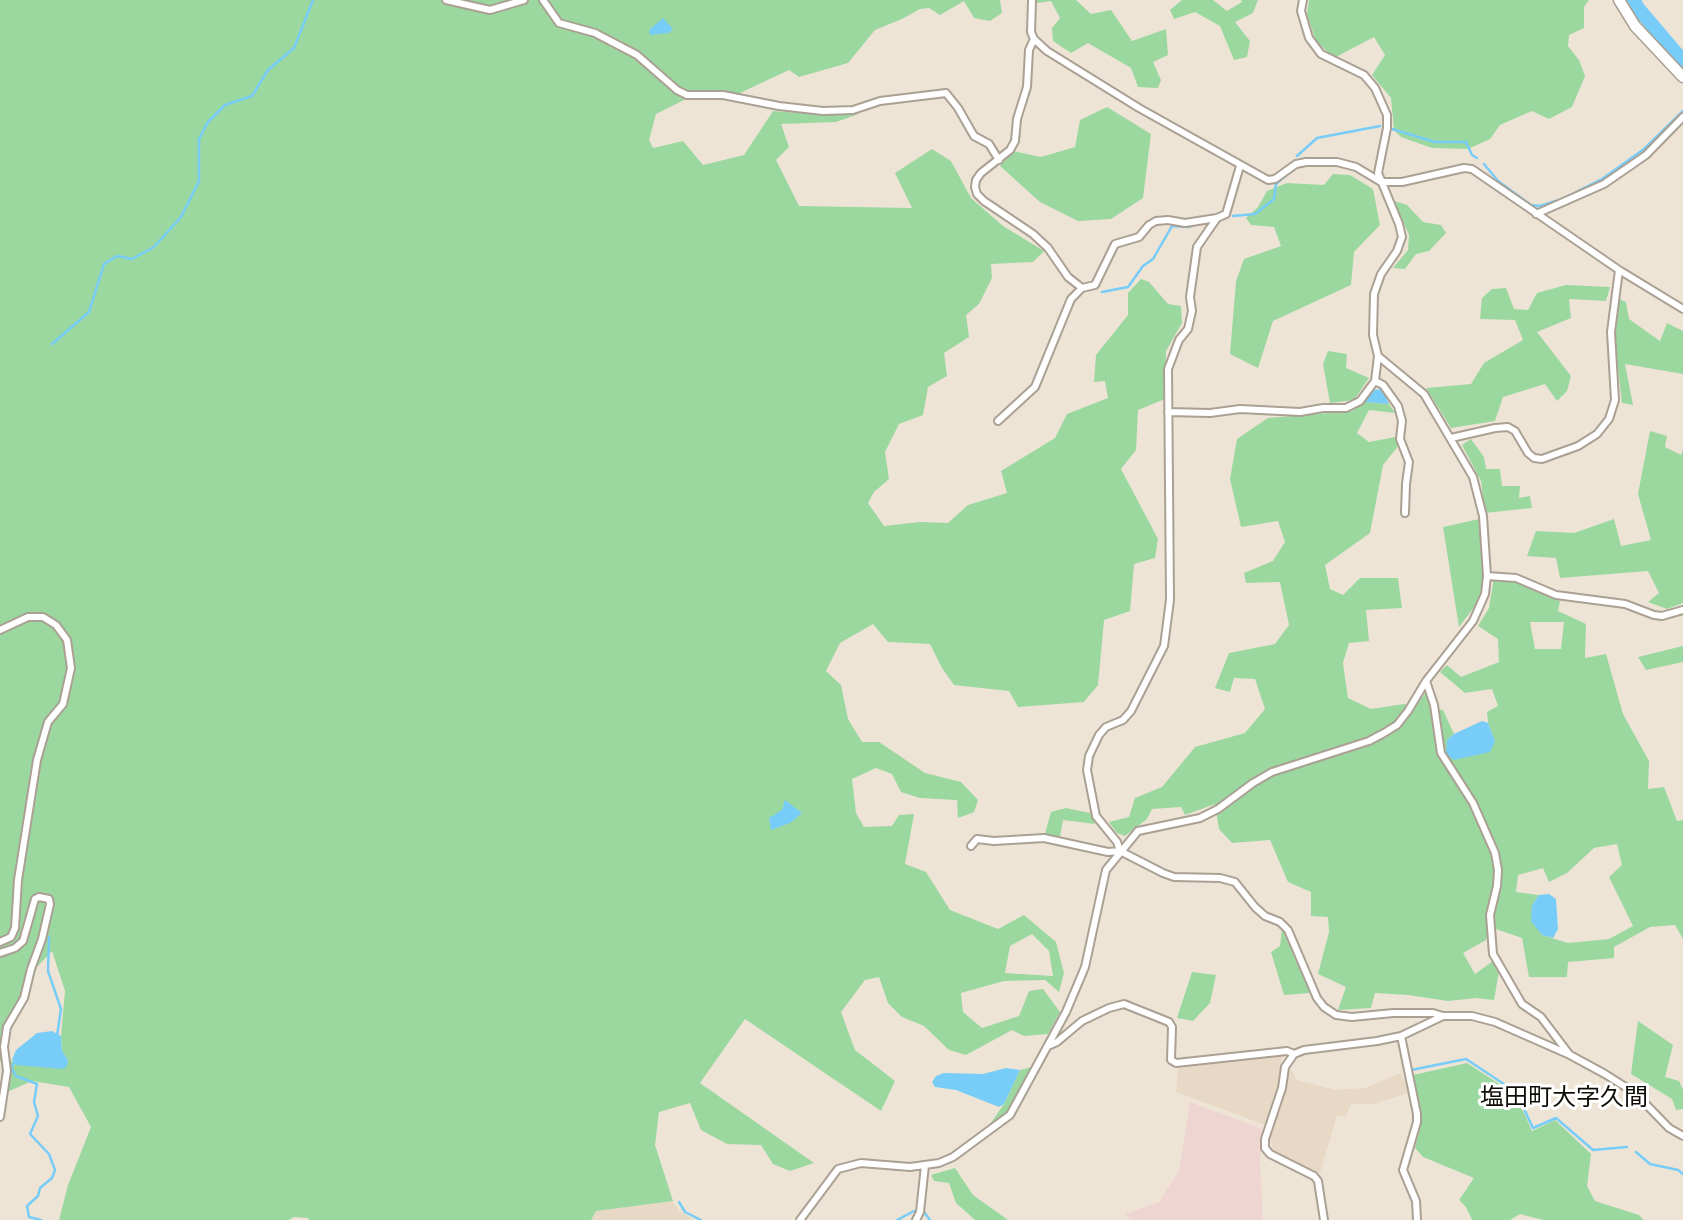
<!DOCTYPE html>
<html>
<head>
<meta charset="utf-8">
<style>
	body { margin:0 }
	canvas { display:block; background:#eee4d6 }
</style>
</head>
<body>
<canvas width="1683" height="1220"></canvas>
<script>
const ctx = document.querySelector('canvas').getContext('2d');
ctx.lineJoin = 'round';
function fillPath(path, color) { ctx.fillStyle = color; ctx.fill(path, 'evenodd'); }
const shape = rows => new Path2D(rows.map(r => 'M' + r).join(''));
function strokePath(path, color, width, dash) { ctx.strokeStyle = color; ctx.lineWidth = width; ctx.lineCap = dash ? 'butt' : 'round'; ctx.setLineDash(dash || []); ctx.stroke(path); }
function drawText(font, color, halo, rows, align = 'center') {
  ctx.font = font + ' Signika,"Noto Sans JP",sans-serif'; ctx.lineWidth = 6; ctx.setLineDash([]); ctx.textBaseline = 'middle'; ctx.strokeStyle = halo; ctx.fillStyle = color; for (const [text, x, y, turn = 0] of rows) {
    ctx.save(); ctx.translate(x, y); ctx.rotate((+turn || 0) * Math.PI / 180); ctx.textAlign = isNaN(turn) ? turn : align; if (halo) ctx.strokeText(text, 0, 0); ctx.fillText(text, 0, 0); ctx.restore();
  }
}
const commercial = shape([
	[1190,1102,1262,1129,1260,1162,1263,1220,1131,1220,1125,1214,1159,1202,1179,1171]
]);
const built = shape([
	[1282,1055,1278,1087,1265,1125,1176,1092,1178,1065],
	[1289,1067,1297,1080,1336,1090,1365,1088,1401,1073,1409,1093,1373,1104,1351,1104,1346,1117,1337,1116,1320,1173,1273,1150,1270,1139],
	[673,1201,679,1211,695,1220,591,1220,596,1211]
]);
const green = shape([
	[0,0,1000,0,1002,13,990,21,974,18,964,1,940,15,929,8,920,9,902,19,875,30,848,63,799,77,789,70,738,94,693,93,684,100,656,114,649,140,653,148,683,141,703,165,744,155,773,111,822,115,859,114,836,122,781,124,789,147,776,160,799,206,912,208,895,173,932,149,951,161,971,198,1003,226,1044,251,1033,262,991,264,992,278,979,304,966,315,969,337,944,353,947,376,928,387,923,415,899,424,885,452,889,479,874,492,868,503,884,526,920,522,948,523,968,505,1007,493,1001,471,1055,438,1067,414,1108,398,1105,381,1094,382,1096,355,1128,315,1128,293,1141,279,1149,282,1168,304,1181,306,1182,323,1166,351,1165,399,1138,410,1136,450,1121,469,1158,539,1155,558,1134,564,1130,611,1104,620,1098,685,1084,702,1018,707,1009,691,954,685,942,668,930,644,888,642,873,624,840,643,826,671,841,685,848,719,862,742,879,742,925,773,961,782,978,800,974,812,958,818,957,800,920,798,901,792,892,774,876,768,852,779,856,813,864,827,892,826,899,815,914,814,905,864,926,872,950,910,998,929,1024,915,1056,942,1064,973,1059,992,1045,980,1004,981,961,993,963,1012,982,1028,1019,1016,1029,991,1043,989,1060,1012,1048,1034,1024,1036,1012,1030,966,1055,949,1050,924,1026,902,1017,888,1003,879,977,865,980,841,1012,855,1050,895,1081,881,1111,745,1019,700,1083,814,1163,790,1171,773,1164,761,1145,727,1144,701,1130,690,1103,659,1112,655,1145,673,1201,596,1211,591,1220,309,1220,308,1218,294,1217,289,1220,59,1220,68,1185,91,1127,69,1087,32,1081,7,1092,10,1069,7,1058,0,1061],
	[1032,934,1049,951,1053,976,1005,973,1010,946],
	[52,951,65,991,61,1036,62,1051,68,1060,16,1065,7,1057,9,1026,25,1002,37,967],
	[1037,0,1076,0,1091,14,1111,10,1132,41,1166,29,1168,55,1153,62,1161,80,1158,88,1138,87,1131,68,1088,43,1071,53,1053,41,1052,28,1060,18,1051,1,1037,3],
	[1182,0,1213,0,1227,11,1242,2,1241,0,1258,0,1253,13,1235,22,1250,41,1247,57,1234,60,1220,26,1195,12,1174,19,1170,10],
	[1309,0,1589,0,1584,7,1584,28,1569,35,1568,46,1579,60,1585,76,1572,107,1549,119,1532,111,1500,125,1490,139,1468,149,1432,148,1401,137,1394,130,1391,98,1372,75,1385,55,1374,37,1334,58,1316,41,1307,14],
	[1107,107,1151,134,1143,198,1111,219,1078,221,1040,202,1000,166,1013,151,1041,157,1075,147,1080,120],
	[1333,174,1350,175,1373,189,1380,225,1354,252,1351,285,1273,321,1258,368,1230,354,1236,281,1244,259,1281,246,1274,227,1251,225,1246,218,1258,207,1267,191,1287,183,1324,185],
	[1394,201,1407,205,1423,222,1441,225,1446,233,1429,251,1416,254,1405,269,1393,268,1408,250,1409,235],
	[1566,285,1610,287,1606,301,1569,299,1571,318,1537,332,1571,376,1567,391,1557,401,1545,384,1503,397,1495,421,1451,428,1426,388,1471,384,1484,363,1523,340,1515,320,1480,319,1482,298,1492,289,1506,288,1514,309,1528,310,1537,293],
	[1619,299,1626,302,1629,319,1660,341,1667,323,1683,331,1683,374,1625,364,1633,405,1622,403,1614,334],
	[1328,351,1347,354,1346,368,1369,378,1354,400,1330,403,1323,364],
	[1365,402,1389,404,1395,413,1369,410,1357,433,1369,442,1395,437,1399,445,1383,465,1370,533,1325,565,1330,589,1343,595,1360,578,1398,578,1402,608,1366,610,1369,641,1349,643,1343,663,1348,698,1371,709,1404,704,1415,708,1426,692,1431,708,1443,710,1454,734,1447,740,1495,741,1488,723,1487,712,1498,706,1492,689,1465,693,1440,672,1447,665,1461,677,1499,662,1498,639,1478,626,1489,608,1494,578,1520,582,1560,601,1558,611,1586,624,1585,658,1606,654,1623,714,1649,761,1648,789,1664,787,1677,821,1683,820,1683,939,1675,925,1650,927,1614,947,1614,958,1568,962,1567,977,1529,977,1522,938,1490,927,1486,940,1463,953,1475,974,1493,961,1499,971,1494,1000,1476,998,1448,1001,1408,995,1375,993,1371,1008,1338,1010,1346,987,1318,974,1329,932,1328,917,1311,916,1311,892,1288,882,1270,840,1232,843,1219,829,1215,804,1185,815,1181,807,1152,809,1147,819,1125,836,1117,833,1109,822,1129,817,1135,798,1162,787,1195,747,1245,733,1265,709,1255,679,1234,678,1230,692,1215,688,1229,653,1275,644,1289,625,1280,582,1246,583,1244,573,1273,561,1285,542,1278,521,1241,527,1230,479,1237,439,1268,418,1352,411],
	[1530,622,1564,622,1561,649,1535,649],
	[1617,844,1622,865,1609,877,1633,926,1609,939,1568,943,1542,935,1532,905,1539,895,1516,892,1518,875,1543,868,1549,882,1567,873,1594,848],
	[1650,431,1667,436,1665,447,1681,455,1683,450,1683,603,1667,609,1648,602,1659,593,1648,571,1560,578,1556,558,1527,556,1536,531,1574,533,1614,519,1621,546,1651,540,1638,494],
	[1471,439,1484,457,1486,469,1500,469,1502,486,1520,486,1519,498,1530,496,1532,508,1485,513,1481,481,1462,445],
	[1479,519,1483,586,1475,606,1459,627,1443,527],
	[1683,646,1683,662,1646,670,1638,657],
	[1066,808,1090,813,1095,824,1063,820,1060,837,1045,834,1051,812],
	[1282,929,1310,993,1284,995,1271,952,1280,946],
	[1192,972,1216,975,1210,1003,1193,1021,1177,1018],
	[1638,1021,1673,1045,1665,1077,1679,1081,1683,1090,1683,1109,1676,1110,1672,1099,1631,1074],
	[1467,1063,1516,1095,1532,1131,1555,1120,1591,1154,1587,1186,1595,1201,1639,1215,1644,1220,1543,1220,1520,1214,1510,1220,1472,1220,1466,1207,1459,1200,1474,1178,1423,1157,1415,1148,1422,1118,1413,1075],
	[1032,1067,1011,1108,988,1127,1004,1104,1020,1070],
	[955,1168,973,1195,1008,1220,975,1220,956,1203,949,1183,934,1181,931,1175]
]);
const water = shape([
	[663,18,673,29,669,33,650,35,649,30],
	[1382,389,1389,404,1365,402,1373,390],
	[1482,721,1488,723,1495,741,1490,752,1454,760,1446,754,1447,740,1454,734],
	[785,800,802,813,790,823,771,830,769,818,782,810],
	[1549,894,1556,899,1558,929,1553,938,1542,935,1531,921,1532,905,1539,895],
	[52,1031,61,1036,62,1051,68,1060,67,1066,63,1069,16,1065,12,1060,16,1050,37,1033],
	[1006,1068,1020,1070,1004,1104,999,1107,956,1090,935,1087,932,1082,936,1076,944,1073,983,1074]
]);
const stream = shape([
	[1392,129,1435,142,1466,142,1472,155,1477,158],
	[1297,156,1317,138,1380,126],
	[1484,164,1498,181,1531,205,1540,206,1562,199,1602,179,1644,149,1683,111],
	[1233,216,1255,214,1274,199,1276,184,1290,172],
	[1102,292,1128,287,1143,266,1153,259,1172,226,1188,227,1202,223],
	[52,344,89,312,104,264,117,256,132,259,154,247,181,217,199,181,199,139,208,122,225,105,252,96,268,70,294,48,313,0],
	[49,937,48,971,61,1009,57,1036],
	[15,1062,11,1067,16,1076,37,1084,34,1102,38,1116,30,1134,49,1154,55,1170,52,1178,40,1188,38,1196,27,1206,29,1217,41,1220],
	[1411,1070,1466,1059,1516,1092,1533,1128,1556,1118,1593,1150,1627,1147],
	[1636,1152,1650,1164,1678,1170,1683,1174],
	[679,1202,685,1212,701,1220],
	[924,1212,930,1220],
	[897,1220,914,1211]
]);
const river = shape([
	[1634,0,1637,7,1683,61]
]);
const minor = shape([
	[446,0,490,10,524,0],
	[543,0,559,23,595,33,637,55,677,90,687,95,723,95,779,106,823,111,853,110,880,101,946,93,958,108,974,136,989,144,999,160],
	[1032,0,1031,32,1034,39,1047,51,1139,108,1268,180,1275,179,1296,164,1306,162,1337,162,1356,167,1381,182,1402,182,1464,168,1472,169,1619,270,1683,309],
	[1034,39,1029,50,1027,87,1017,119,1015,141,1010,150,981,173,976,180,975,187,977,194,984,201,1033,234,1048,248,1068,277,1082,288,1095,285,1115,244,1139,237,1149,225,1156,221,1168,220,1185,223,1217,218,1226,214,1240,166],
	[1536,214,1604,184,1646,155,1683,117],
	[1217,218,1197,247,1190,297,1192,311,1188,329,1179,340,1168,369,1170,600,1164,646,1131,711,1123,720,1106,727,1099,735,1089,756,1087,770,1096,816,1117,842,1120,851,1163,873,1174,877,1220,878,1235,882,1255,907,1265,916,1280,922,1288,930,1317,998,1324,1007,1336,1015,1352,1017,1393,1013,1433,1013,1443,1016,1472,1016,1495,1022,1570,1055,1605,1074,1635,1093,1669,1128,1683,1136],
	[1375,381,1383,385,1398,406,1402,421,1400,439,1409,462,1406,484,1405,513],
	[1168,412,1210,413,1240,409,1300,412,1323,408,1346,408,1360,401,1375,381,1378,356,1373,335,1374,294,1381,274,1397,251,1402,237,1399,224,1378,173,1387,128,1387,115,1375,88,1364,75,1321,54,1309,38,1301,11,1303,0],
	[998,421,1035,387,1071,299,1082,288],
	[1451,438,1495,428,1508,427,1515,431,1528,453,1534,458,1542,459,1578,446,1597,434,1609,419,1615,400,1611,332,1619,270],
	[1487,576,1516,578,1556,595,1625,604,1654,615,1662,616,1683,610],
	[0,630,28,617,43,617,56,625,67,640,71,668,63,704,48,722,37,760,18,880,15,928,11,937,0,942],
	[1426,681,1434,705,1441,753,1473,803,1495,853,1498,870,1497,886,1490,915,1493,954,1522,1004,1541,1017,1569,1054],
	[971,846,977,839,994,841,1044,838,1108,852,1120,851],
	[0,953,15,948,23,941,35,899,39,897,49,899,50,904,42,939,31,969,24,998,7,1027,4,1047,7,1071,0,1117],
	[1401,1036,1417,1114,1417,1122,1403,1170,1416,1201,1417,1220],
	[1048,1046,1057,1042,1082,1021,1109,1008,1124,1004,1169,1022,1172,1027,1171,1060,1176,1063,1287,1051,1294,1054],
	[800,1220,838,1169,861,1163,910,1167,939,1163,953,1157,1010,1115,1066,1012,1085,967,1106,870,1138,831,1200,818,1218,809,1253,783,1272,772,1369,741,1384,733,1397,725,1408,711,1426,681,1473,621,1485,594,1487,576,1483,516,1473,477,1424,394,1378,356],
	[916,1220,920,1212,925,1165],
	[1324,1220,1318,1181,1314,1176,1270,1154,1265,1148,1265,1139,1282,1088,1285,1067,1294,1054,1304,1050,1377,1041,1401,1036,1443,1016]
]);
const trunk = shape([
	[1619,0,1635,26,1683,77]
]);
const quarterNames = [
	["塩田町大字久間",1564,1099]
];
fillPath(commercial, '#efd5d1');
fillPath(built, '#e7d9c5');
fillPath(green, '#9bd8a0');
fillPath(water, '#77ccf8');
strokePath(stream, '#77ccf8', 2.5);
strokePath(river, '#77ccf8', 14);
strokePath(minor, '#aaa093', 10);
strokePath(trunk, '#aaa093', 13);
strokePath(minor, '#fff', 6);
strokePath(trunk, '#fff', 10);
drawText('24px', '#0f0c08', '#fff', quarterNames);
</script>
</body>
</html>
